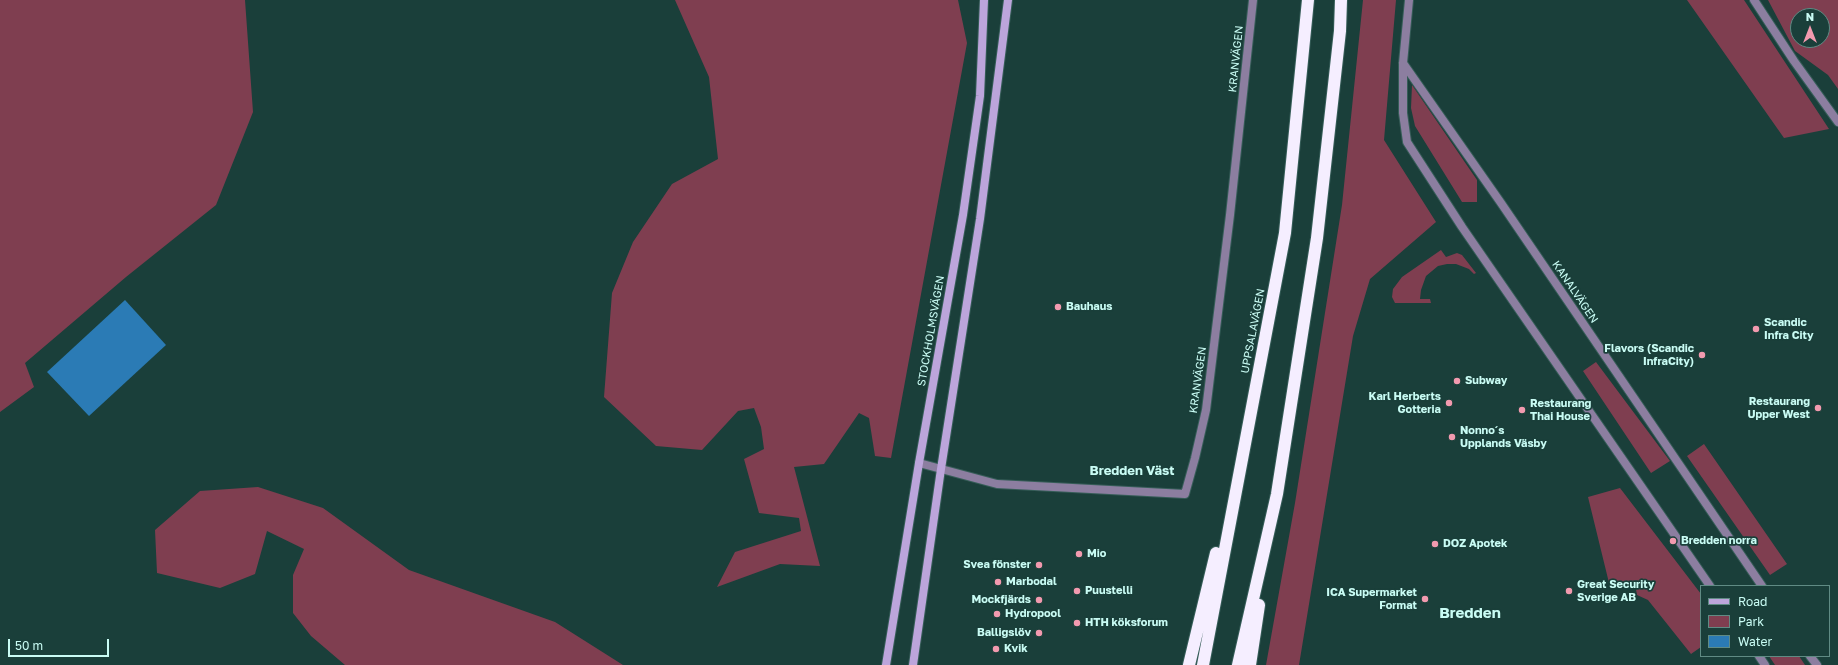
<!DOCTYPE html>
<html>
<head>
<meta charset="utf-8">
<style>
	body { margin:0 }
	#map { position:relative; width:1838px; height:665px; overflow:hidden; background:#1a3f3a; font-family:"Golos Text",sans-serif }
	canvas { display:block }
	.legend { position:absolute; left:1700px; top:585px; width:130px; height:72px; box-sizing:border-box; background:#1a3f3a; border:1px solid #608b84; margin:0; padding:5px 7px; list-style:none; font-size:12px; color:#c9fcf4 }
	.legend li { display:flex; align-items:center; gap:8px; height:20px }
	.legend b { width:20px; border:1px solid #608b84 }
	.north { position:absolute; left:1790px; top:8px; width:40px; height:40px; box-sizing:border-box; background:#1a3f3a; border:1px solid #608b84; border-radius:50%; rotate:0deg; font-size:11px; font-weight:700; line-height:16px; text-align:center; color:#c9fcf4 }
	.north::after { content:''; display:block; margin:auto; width:14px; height:18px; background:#f29aaf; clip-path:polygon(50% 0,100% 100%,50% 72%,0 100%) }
	.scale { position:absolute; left:8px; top:639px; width:101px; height:18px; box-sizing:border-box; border:2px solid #c9fcf4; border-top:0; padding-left:5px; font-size:12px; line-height:14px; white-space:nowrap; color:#c9fcf4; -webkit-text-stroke:3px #1a3f3a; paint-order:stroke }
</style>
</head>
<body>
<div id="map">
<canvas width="1838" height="665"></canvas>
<ul class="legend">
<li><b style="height:5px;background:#bca5db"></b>Road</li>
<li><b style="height:11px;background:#7f3e50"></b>Park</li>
<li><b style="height:11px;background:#2b7bb5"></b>Water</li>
</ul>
<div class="north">N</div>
<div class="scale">50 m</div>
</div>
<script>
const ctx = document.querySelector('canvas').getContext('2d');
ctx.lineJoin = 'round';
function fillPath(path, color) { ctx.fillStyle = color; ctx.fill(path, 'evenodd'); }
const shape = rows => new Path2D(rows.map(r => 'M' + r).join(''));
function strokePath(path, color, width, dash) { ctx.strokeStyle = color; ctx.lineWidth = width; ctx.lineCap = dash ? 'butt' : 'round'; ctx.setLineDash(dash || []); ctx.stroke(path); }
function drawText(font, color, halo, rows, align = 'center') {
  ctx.font = font + ' "Golos Text",sans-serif'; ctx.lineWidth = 3.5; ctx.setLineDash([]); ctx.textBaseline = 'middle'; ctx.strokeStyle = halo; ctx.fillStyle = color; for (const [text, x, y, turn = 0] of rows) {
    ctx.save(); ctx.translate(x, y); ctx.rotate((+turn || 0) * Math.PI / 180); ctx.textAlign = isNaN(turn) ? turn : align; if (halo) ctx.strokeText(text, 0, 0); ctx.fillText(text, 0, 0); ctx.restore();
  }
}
const green = shape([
	[0,0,245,0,253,112,216,205,126,277,25,363,34,387,0,412],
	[675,0,958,0,967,43,891,458,875,456,869,418,859,413,824,464,794,467,820,566,780,564,717,587,735,552,801,531,799,518,759,513,744,459,764,449,761,427,754,408,738,411,702,450,656,446,604,397,612,293,633,242,672,184,718,159,709,77],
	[1363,0,1396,0,1384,140,1436,222,1370,279,1353,336,1299,665,1266,665,1295,503,1342,205],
	[1687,0,1744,0,1829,129,1784,138],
	[1768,0,1838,0,1838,89,1828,75,1795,51],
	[1798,16,1822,16,1822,40,1798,40],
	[1412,85,1477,180,1477,202,1462,202,1415,126,1411,108],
	[1441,250,1446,257,1457,253,1462,255,1476,273,1474,274,1469,269,1456,264,1447,264,1438,266,1426,276,1421,290,1420,299,1430,299,1431,303,1395,303,1392,297,1393,289,1402,277],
	[1596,362,1670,461,1651,473,1583,371],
	[1704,444,1787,564,1770,575,1687,456],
	[258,487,323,508,409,570,555,622,623,665,345,665,311,636,293,613,293,575,304,549,267,531,255,574,220,588,157,573,155,530,200,491],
	[1620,488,1701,594,1701,647,1691,654,1648,600,1637,595,1635,584,1610,587,1588,497],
	[1769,656,1799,656,1805,665,1775,665]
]);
const water = shape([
	[125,300,166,345,89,416,47,372]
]);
const minor = shape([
	[1409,0,1403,63,1403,113,1407,142,1462,227,1710,586],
	[1403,63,1501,203,1762,586],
	[919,463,997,484,1185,494,1195,458,1206,410,1230,215,1253,0],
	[1759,656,1765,665],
	[1810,656,1817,665]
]);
const tertiary = shape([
	[1754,0,1794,61,1838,122]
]);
const secondary = shape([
	[886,665,919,463,963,215,980,96,984,0],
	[913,665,941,469,980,219,1008,0]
]);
const motorway = shape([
	[1189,665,1216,553],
	[1203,665,1285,233,1308,0],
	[1238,665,1277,494,1317,238,1340,31,1341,0],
	[1250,665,1259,605]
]);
const markers = [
	[1058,307,4,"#f29aaf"],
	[1756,329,4,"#f29aaf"],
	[1702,355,4,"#f29aaf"],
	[1457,381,4,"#f29aaf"],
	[1449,403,4,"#f29aaf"],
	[1818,408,4,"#f29aaf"],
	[1522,410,4,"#f29aaf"],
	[1452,437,4,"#f29aaf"],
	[1673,541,4,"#f29aaf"],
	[1435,544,4,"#f29aaf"],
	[1079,554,4,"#f29aaf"],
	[1039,565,4,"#f29aaf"],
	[998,582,4,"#f29aaf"],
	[1077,591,4,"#f29aaf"],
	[1569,591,4,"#f29aaf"],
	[1425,599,4,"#f29aaf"],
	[1039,600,4,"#f29aaf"],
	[997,614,4,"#f29aaf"],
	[1077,623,4,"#f29aaf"],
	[1039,633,4,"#f29aaf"],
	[996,649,4,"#f29aaf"]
];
const streetNames = [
	["KRANVÄGEN",1236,59,-84],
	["KANALVÄGEN",1575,292,56],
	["STOCKHOLMSVÄGEN",931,331,-80],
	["UPPSALAVÄGEN",1253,331,-79],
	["KRANVÄGEN",1198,380,-82]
];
const poiNames = [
	["Bauhaus",1066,307],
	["Scandic",1764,323],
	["Infra City",1764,336],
	["Flavors (Scandic",1694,349,"right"],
	["InfraCity)",1694,362,"right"],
	["Subway",1465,381],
	["Karl Herberts",1441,397,"right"],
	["Gotteria",1441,410,"right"],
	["Restaurang",1810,402,"right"],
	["Upper West",1810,415,"right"],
	["Restaurang",1530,404],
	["Thai House",1530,417],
	["Nonno´s",1460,431],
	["Upplands Väsby",1460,444],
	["Bredden norra",1681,541],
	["DOZ Apotek",1443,544],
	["Mio",1087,554],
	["Svea fönster",1031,565,"right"],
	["Marbodal",1006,582],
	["Great Security",1577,585],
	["Sverige AB",1577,598],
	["Puustelli",1085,591],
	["ICA Supermarket",1417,593,"right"],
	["Format",1417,606,"right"],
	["Mockfjärds",1031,600,"right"],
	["Hydropool",1005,614],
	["HTH köksforum",1085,623],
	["Balligslöv",1031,633,"right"],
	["Kvik",1004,649]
];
const quarterNames = [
	["Bredden Väst",1132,471]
];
const districtNames = [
	["Bredden",1470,613]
];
fillPath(green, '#7f3e50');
fillPath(water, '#2b7bb5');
strokePath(minor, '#365d58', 10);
strokePath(tertiary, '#365d58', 10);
strokePath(secondary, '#365d58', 10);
strokePath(motorway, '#365d58', 14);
strokePath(minor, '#8c7ea0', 8);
strokePath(tertiary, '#8c7ea0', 8);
strokePath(secondary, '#bca5db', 8);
strokePath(motorway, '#f5eeff', 12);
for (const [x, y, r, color] of markers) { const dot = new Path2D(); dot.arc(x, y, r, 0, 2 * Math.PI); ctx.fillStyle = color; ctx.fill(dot); strokePath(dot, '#1a3f3a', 1.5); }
drawText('11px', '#c9fcf4', '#1a3f3a', streetNames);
drawText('bold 11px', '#c9fcf4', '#1a3f3a', poiNames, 'left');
drawText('bold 13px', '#c9fcf4', '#1a3f3a', quarterNames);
drawText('bold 15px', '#c9fcf4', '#1a3f3a', districtNames);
</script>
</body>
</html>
